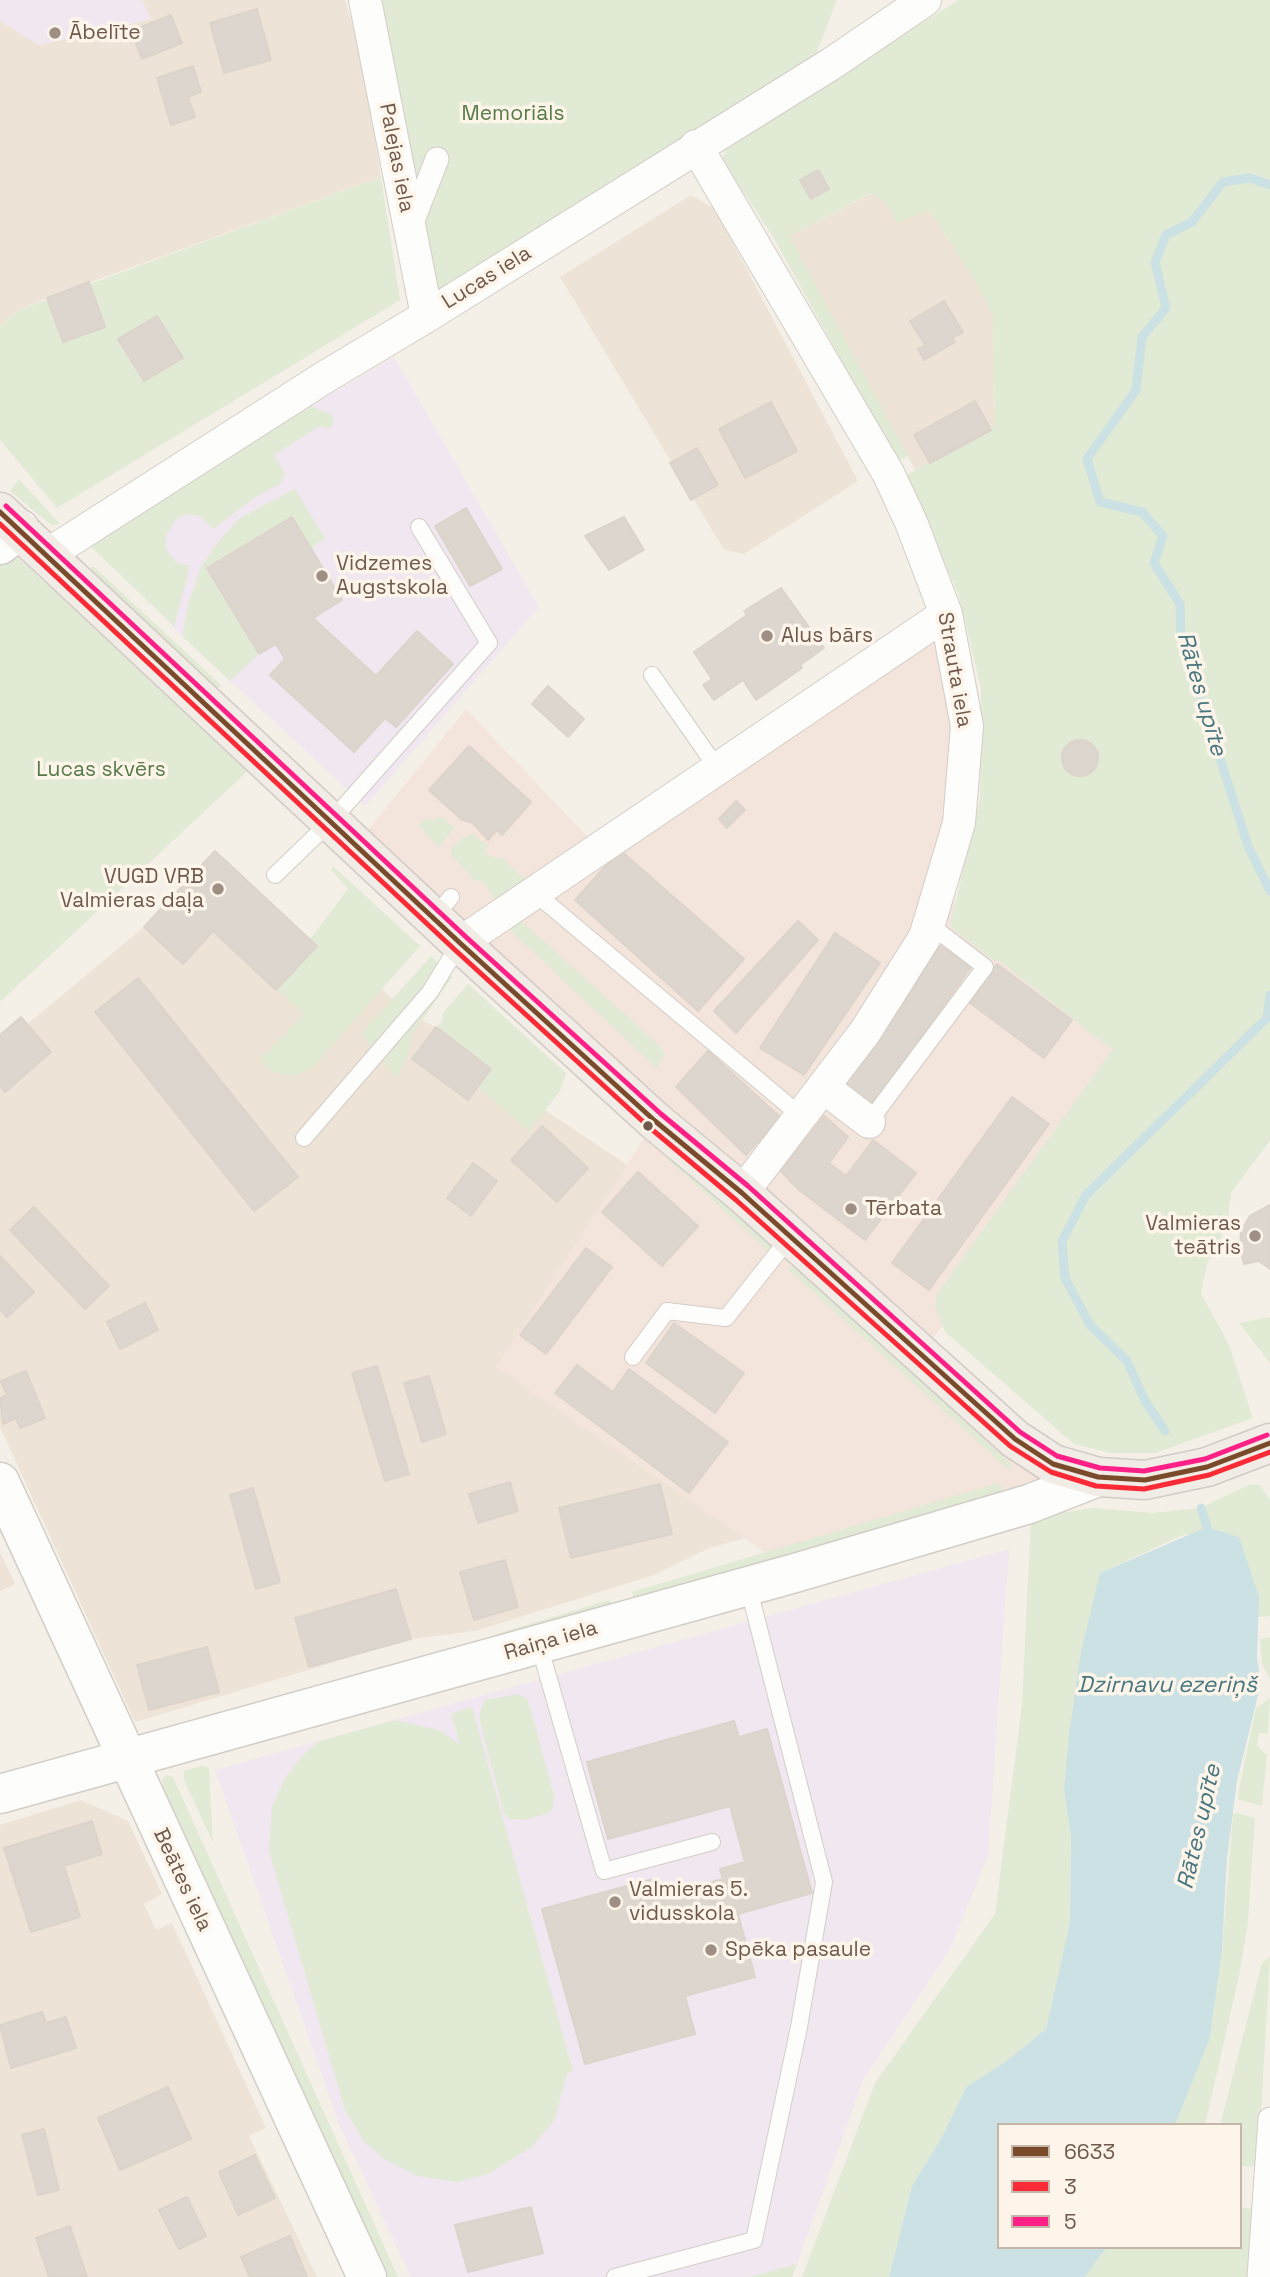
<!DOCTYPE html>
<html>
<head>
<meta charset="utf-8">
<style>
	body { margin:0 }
	#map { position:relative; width:1270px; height:2277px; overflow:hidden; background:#f4f0e8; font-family:"Space Grotesk",sans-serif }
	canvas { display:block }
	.legend { position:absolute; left:997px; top:2123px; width:245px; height:126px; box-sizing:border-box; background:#fdf5e9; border:2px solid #c4b7aa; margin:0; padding:9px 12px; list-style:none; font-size:21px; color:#6f594c }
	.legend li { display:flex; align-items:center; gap:14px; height:35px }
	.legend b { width:35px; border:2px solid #c4b7aa }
</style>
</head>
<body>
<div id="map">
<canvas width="1270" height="2277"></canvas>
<ul class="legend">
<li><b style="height:9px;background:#7a4b2a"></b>6633</li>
<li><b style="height:9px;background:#fa2b37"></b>3</li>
<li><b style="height:9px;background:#fe1f87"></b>5</li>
</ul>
</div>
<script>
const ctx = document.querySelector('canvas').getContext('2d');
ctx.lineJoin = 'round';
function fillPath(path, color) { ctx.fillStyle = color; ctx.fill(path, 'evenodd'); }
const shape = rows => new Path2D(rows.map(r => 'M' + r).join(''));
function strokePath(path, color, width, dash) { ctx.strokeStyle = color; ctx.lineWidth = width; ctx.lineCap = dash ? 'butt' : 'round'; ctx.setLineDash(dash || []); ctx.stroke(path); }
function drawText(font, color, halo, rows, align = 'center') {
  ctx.font = font + ' "Space Grotesk",sans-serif'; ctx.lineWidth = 7; ctx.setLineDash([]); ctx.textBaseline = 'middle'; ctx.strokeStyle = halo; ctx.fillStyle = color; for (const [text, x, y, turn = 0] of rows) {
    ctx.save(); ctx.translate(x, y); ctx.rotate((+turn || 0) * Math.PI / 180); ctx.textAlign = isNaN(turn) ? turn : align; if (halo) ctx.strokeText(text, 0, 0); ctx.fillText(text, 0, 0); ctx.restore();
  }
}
const residential = shape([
	[142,0,345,0,361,54,381,177,47,298,16,311,0,327,0,21,39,45,151,19],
	[872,193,887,203,929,210,973,277,993,315,995,425,991,430,915,470,789,236],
	[691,195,715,209,858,481,744,554,724,550,560,277],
	[215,851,317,945,323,939,413,1016,436,1027,530,1100,638,1172,969,1477,709,1548,654,1575,475,1631,411,1639,135,1722,0,1427,0,1047,144,927],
	[0,1552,15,1584,0,1591],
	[81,1800,128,1821,162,1894,144,1904,156,1930,172,1923,266,2128,249,2136,317,2277,0,2277,0,1825]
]);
const commercial = shape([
	[946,614,960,680,940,889,1140,1061,920,1356,1098,1477,795,1573,496,1367,655,1121,356,845,466,709,599,849]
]);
const education = shape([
	[0,0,142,0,151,19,39,45,0,21],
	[394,357,539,607,365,806,183,637,90,537],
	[1009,1549,988,1855,950,1949,864,2078,797,2264,750,2277,411,2277,340,2127,215,1770]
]);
const green = shape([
	[375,0,837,0,811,67,434,299],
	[959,0,1270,0,1270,1141,1231,1193,1227,1227,1207,1264,1201,1293,1229,1345,1253,1418,1155,1453,1111,1453,1074,1444,945,1332,935,1306,937,1294,1112,1050,1000,961,993,960,950,926,980,798,981,688,958,593,905,476,995,425,993,315,973,277,929,210,897,223,887,203,871,193,789,236,908,456,897,461,775,240,722,159,730,142],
	[381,177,400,300,57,508,0,440,0,327,16,311],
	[311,406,330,414,334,419,333,425,328,429,320,426,274,455,285,474,280,484,254,498,213,529,200,516,186,514,175,520,166,536,166,550,176,562,190,566,174,626,89,545,90,537],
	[19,479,60,524,51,525,10,491],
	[295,489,325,539,311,548,291,517,208,568,259,654,230,681,183,637,187,608,201,567,217,543,240,518],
	[13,553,249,770,0,1002,0,563],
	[93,566,221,685,216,691,88,571],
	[442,817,454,828,439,847,418,825,426,818,434,820],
	[473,834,489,847,484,851,491,857,502,858,529,883,497,903,484,882,474,880,452,856,451,849,461,839],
	[333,866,420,946,312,1068,294,1076,283,1075,270,1070,260,1059,304,1014,277,989,317,946,310,939,348,889,331,870],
	[520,920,659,1045,665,1053,656,1068,508,928],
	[431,956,452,977,412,1035,407,1058,397,1078,361,1034],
	[468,984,566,1073,560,1091,529,1131,478,1087,491,1068,436,1027,442,1022,443,1013],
	[669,1149,775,1249,771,1253,664,1156],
	[793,1264,1012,1465,1010,1471,789,1270],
	[1270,1317,1270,1363,1239,1323],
	[998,1483,1008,1495,636,1607,632,1592],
	[1251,1484,1260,1485,1270,1500,1270,1616,1258,1617,1259,1597,1185,1534,1100,1573,1064,1790,1071,1836,1070,1923,1046,2029,1005,2062,966,2087,942,2137,912,2186,889,2277,802,2277,875,2083,995,1914,1022,1705,1031,1517,1094,1508,1151,1513,1200,1508],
	[609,1600,614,1607,508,1644,500,1633],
	[1270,1637,1270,1679,1262,1664,1260,1639],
	[519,1694,528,1700,554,1796,553,1808,548,1813,525,1820,509,1819,504,1813,479,1718,484,1700],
	[1270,1698,1268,1734,1259,1733,1257,1746,1267,1755,1262,1806,1238,1799,1239,1789,1256,1708],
	[472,1707,573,2071,567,2073,555,2119,532,2147,488,2174,457,2182,418,2176,386,2160,365,2143,345,2110,269,1851,272,1807,285,1778,304,1754,320,1741,395,1720,441,1731,460,1745,451,1714],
	[201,1766,209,1767,213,1843,184,1780,184,1771],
	[167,1775,173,1777,398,2277,385,2277,165,1797,162,1780],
	[1237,1813,1255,1818,1248,1922,1239,1976,1205,2125,1175,2125,1210,2038,1222,1951,1233,1814],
	[1270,1956,1258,2167,1240,2166,1240,2125,1220,2125,1262,1963],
	[1240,2207,1264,2211,1259,2277,1085,2277,1107,2247,1240,2247],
	[797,2264,792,2277,750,2277]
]);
const water = shape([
	[1207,1527,1239,1537,1259,1597,1257,1657,1261,1683,1237,1781,1227,1858,1222,1951,1210,2038,1175,2125,999,2125,999,2247,1107,2247,1085,2277,889,2277,912,2186,942,2137,966,2087,1005,2062,1046,2029,1070,1922,1071,1836,1064,1790,1069,1735,1081,1652,1100,1573]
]);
const stream = shape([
	[1270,185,1250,178,1223,182,1192,222,1166,235,1155,262,1166,308,1142,337,1136,390,1087,459,1100,502,1142,512,1163,536,1154,563,1180,604,1181,636,1248,846,1270,891],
	[1165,1431,1145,1401,1127,1361,1090,1325,1065,1278,1062,1241,1086,1195,1267,1018,1270,995],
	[1201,1508,1207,1527]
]);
const building = shape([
	[257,9,271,60,224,73,210,23,257,9],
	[171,15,182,43,142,59,131,31,171,15],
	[193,66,201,92,188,97,195,117,171,125,157,78,193,66],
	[818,170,829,189,811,199,800,180,818,170],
	[89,282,105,327,63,342,47,298,89,282],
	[944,301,963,332,952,338,955,342,924,360,918,349,925,345,910,321,944,301],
	[157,316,183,358,144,381,118,339,157,316],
	[975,401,991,430,930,463,914,435,975,401],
	[771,402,797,451,745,478,719,429,771,402],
	[697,448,718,485,691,500,670,463,697,448],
	[466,508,502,569,470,586,435,526,466,508],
	[292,517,342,600,313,618,376,676,417,631,453,664,396,727,385,718,354,752,270,675,285,659,276,644,259,654,207,568,292,517],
	[624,517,644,550,609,570,585,536,624,517],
	[781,588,824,648,800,665,802,668,756,700,743,680,714,700,703,685,712,679,694,652,747,615,744,611,781,588],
	[548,686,584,719,568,737,532,704,548,686],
	'1062 758a18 18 0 1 1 36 0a18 18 0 1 1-36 0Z',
	[469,746,531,802,502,835,497,830,488,840,473,823,461,819,429,790,469,746],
	[736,801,745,810,727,828,719,819,736,801],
	[620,850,744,959,698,1011,575,900,620,850],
	[215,851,317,946,276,990,213,931,183,964,144,927,215,851],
	[798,921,818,940,736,1033,714,1011,798,921],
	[835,933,880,963,804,1075,760,1048,835,933],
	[940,946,971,967,873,1104,843,1083,940,946],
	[997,964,1072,1020,1044,1058,969,1002,997,964],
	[138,978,298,1177,254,1211,95,1012,138,978],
	[21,1017,51,1052,5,1092,0,1086,0,1035,21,1017],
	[436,1027,491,1069,468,1100,412,1059,436,1027],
	[708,1051,780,1117,746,1155,676,1087,708,1051],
	[1012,1097,1049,1124,929,1290,892,1263,1012,1097],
	[824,1116,848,1137,829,1163,846,1176,873,1140,916,1173,865,1240,798,1189,781,1171,824,1116],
	[542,1126,588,1168,557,1202,511,1160,542,1126],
	[473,1163,497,1181,471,1216,447,1198,473,1163],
	[638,1172,698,1226,662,1266,602,1212,638,1172],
	[1270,1205,1270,1269,1259,1261,1244,1264,1240,1249,1241,1231,1250,1216,1270,1205],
	[34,1207,109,1286,85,1309,10,1230,34,1207],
	[586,1248,612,1267,546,1354,520,1335,586,1248],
	[0,1256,34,1292,7,1317,0,1309,0,1256],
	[145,1303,158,1330,120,1349,107,1322,145,1303],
	[674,1323,744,1373,715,1413,646,1363,674,1323],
	[577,1365,613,1392,629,1369,728,1442,689,1493,555,1393,577,1365],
	[377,1366,409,1474,385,1481,352,1373,377,1366],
	[26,1371,45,1418,20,1428,16,1418,3,1424,0,1398,7,1395,1,1381,26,1371],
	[429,1376,446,1434,422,1442,404,1383,429,1376],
	[510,1482,518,1511,478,1523,469,1494,510,1482],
	[660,1484,672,1534,571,1558,559,1508,660,1484],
	[253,1488,280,1582,256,1589,230,1495,253,1488],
	[505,1560,518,1607,474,1620,460,1572,505,1560],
	[396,1589,411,1639,309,1667,295,1618,396,1589],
	[207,1647,219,1692,149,1710,137,1665,207,1647],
	[734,1721,739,1737,767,1729,812,1893,738,1914,755,1977,685,1996,695,2034,585,2064,542,1909,653,1879,658,1897,723,1879,720,1869,745,1862,730,1806,608,1839,587,1762,734,1721],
	[92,1821,102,1854,64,1866,80,1917,31,1932,4,1848,92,1821],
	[42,2012,46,2023,66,2017,76,2048,11,2068,0,2025,42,2012],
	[168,2087,191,2139,120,2170,98,2118,168,2087],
	[44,2129,59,2190,38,2195,22,2135,44,2129],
	[255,2155,275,2198,238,2215,219,2172,255,2155],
	[187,2197,206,2236,179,2249,159,2210,187,2197],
	[531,2207,543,2253,468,2272,455,2225,531,2207],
	[70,2226,87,2277,49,2277,36,2238,70,2226],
	[290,2236,307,2277,250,2277,241,2257,290,2236]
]);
const service = shape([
	[652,675,717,768],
	[275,875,331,821,489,643,419,527],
	[535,893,801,1116],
	[434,918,451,897],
	[869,1122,985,967,929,924],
	[304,1138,430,992,460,943],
	[633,1357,667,1311,726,1318,790,1237],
	[539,1645,604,1871,712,1842],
	[615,2277,754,2240,799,2027,824,1882,748,1586]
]);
const pedestrian = shape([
	[410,228,437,159],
	[1259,2277,1270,2119]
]);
const minor = shape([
	[365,0,427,316],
	[696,146,888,473,911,522,946,614,967,726,959,823,925,937,865,1032,742,1193],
	[47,555,325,377,427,316,831,64,925,0],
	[460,943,946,614],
	[823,1087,869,1122]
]);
const tertiary = shape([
	[0,545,20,529],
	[0,1482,367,2277],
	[0,1794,795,1573,1029,1504,1098,1477]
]);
const primary = shape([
	[0,512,460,943,655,1121,742,1193,1015,1439,1053,1464,1098,1477,1145,1480,1207,1467,1270,1443]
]);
const bus1 = shape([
	[0,512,460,943,655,1121,742,1193,1015,1439,1053,1464,1098,1477,1145,1480,1207,1467,1270,1443]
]);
const bus2 = shape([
	[0,524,454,949,649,1127,736,1200,1010,1446,1051,1472,1096,1486,1144,1489,1209,1475,1270,1452]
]);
const bus3 = shape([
	[6,506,466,937,661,1114,748,1186,1020,1432,1057,1456,1100,1468,1144,1471,1205,1459,1267,1435]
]);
const markers = [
	[55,33,7,"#9e8e83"],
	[322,576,7,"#9e8e83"],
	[767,636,7,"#9e8e83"],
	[218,889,7,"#9e8e83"],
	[648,1126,6,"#6f594c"],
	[851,1209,7,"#9e8e83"],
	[1255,1236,7,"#9e8e83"],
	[615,1902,7,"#9e8e83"],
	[711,1950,7,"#9e8e83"]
];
const poiNames = [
	["Ābelīte",69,33],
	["Vidzemes",336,564],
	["Augstskola",336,588],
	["Alus bārs",781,636],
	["VUGD VRB",204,877,"right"],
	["Valmieras daļa",204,901,"right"],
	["Tērbata",865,1209],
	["Valmieras",1241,1224,"right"],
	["teātris",1241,1248,"right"],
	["Valmieras 5.",629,1890],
	["vidusskola",629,1914],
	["Spēka pasaule",725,1950]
];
const parkNames = [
	["Memoriāls",513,114],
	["Lucas skvērs",101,770]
];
const streetNames = [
	["Palejas iela",396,158,79],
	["Lucas iela",487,278,-32],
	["Strauta iela",954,670,80],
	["Raiņa iela",551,1641,-16],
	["Beātes iela",182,1880,65]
];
const waterNames = [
	["Rātes upīte",1201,694,74],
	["Dzirnavu ezeriņš",1167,1686],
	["Rātes upīte",1200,1827,-77]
];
fillPath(residential, '#ede3d6');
fillPath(commercial, '#f4e5dc');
fillPath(education, '#f1e7f0');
fillPath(green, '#e1ead4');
fillPath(water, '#cbe1e3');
strokePath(stream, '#cbe1e3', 9);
fillPath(building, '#ddd6ce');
strokePath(building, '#dcd3cb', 2);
strokePath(service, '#d3cdc7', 18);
strokePath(pedestrian, '#d3cdc7', 25);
strokePath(minor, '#d3cdc7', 34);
strokePath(tertiary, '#d3cdc7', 41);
strokePath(primary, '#d3cbc6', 41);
strokePath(service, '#fdfdfc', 16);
strokePath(pedestrian, '#fdfdfc', 23);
strokePath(minor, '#fdfdfc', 32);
strokePath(tertiary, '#fdfdfc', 38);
strokePath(primary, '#f1ece5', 38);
strokePath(bus1, '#7a4b2a', 5);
strokePath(bus2, '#fa2b37', 5);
strokePath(bus3, '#fe1f87', 5);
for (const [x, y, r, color] of markers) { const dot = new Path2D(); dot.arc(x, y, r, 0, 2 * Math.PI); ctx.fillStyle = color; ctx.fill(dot); strokePath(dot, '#fdf5e9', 2.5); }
drawText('21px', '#6f594c', '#fdf5e9', poiNames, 'left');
drawText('21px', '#567a48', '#fdf5e9', parkNames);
drawText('21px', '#6f594c', '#fdf5e9', streetNames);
drawText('italic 23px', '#487680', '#fdf5e9', waterNames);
</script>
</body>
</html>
